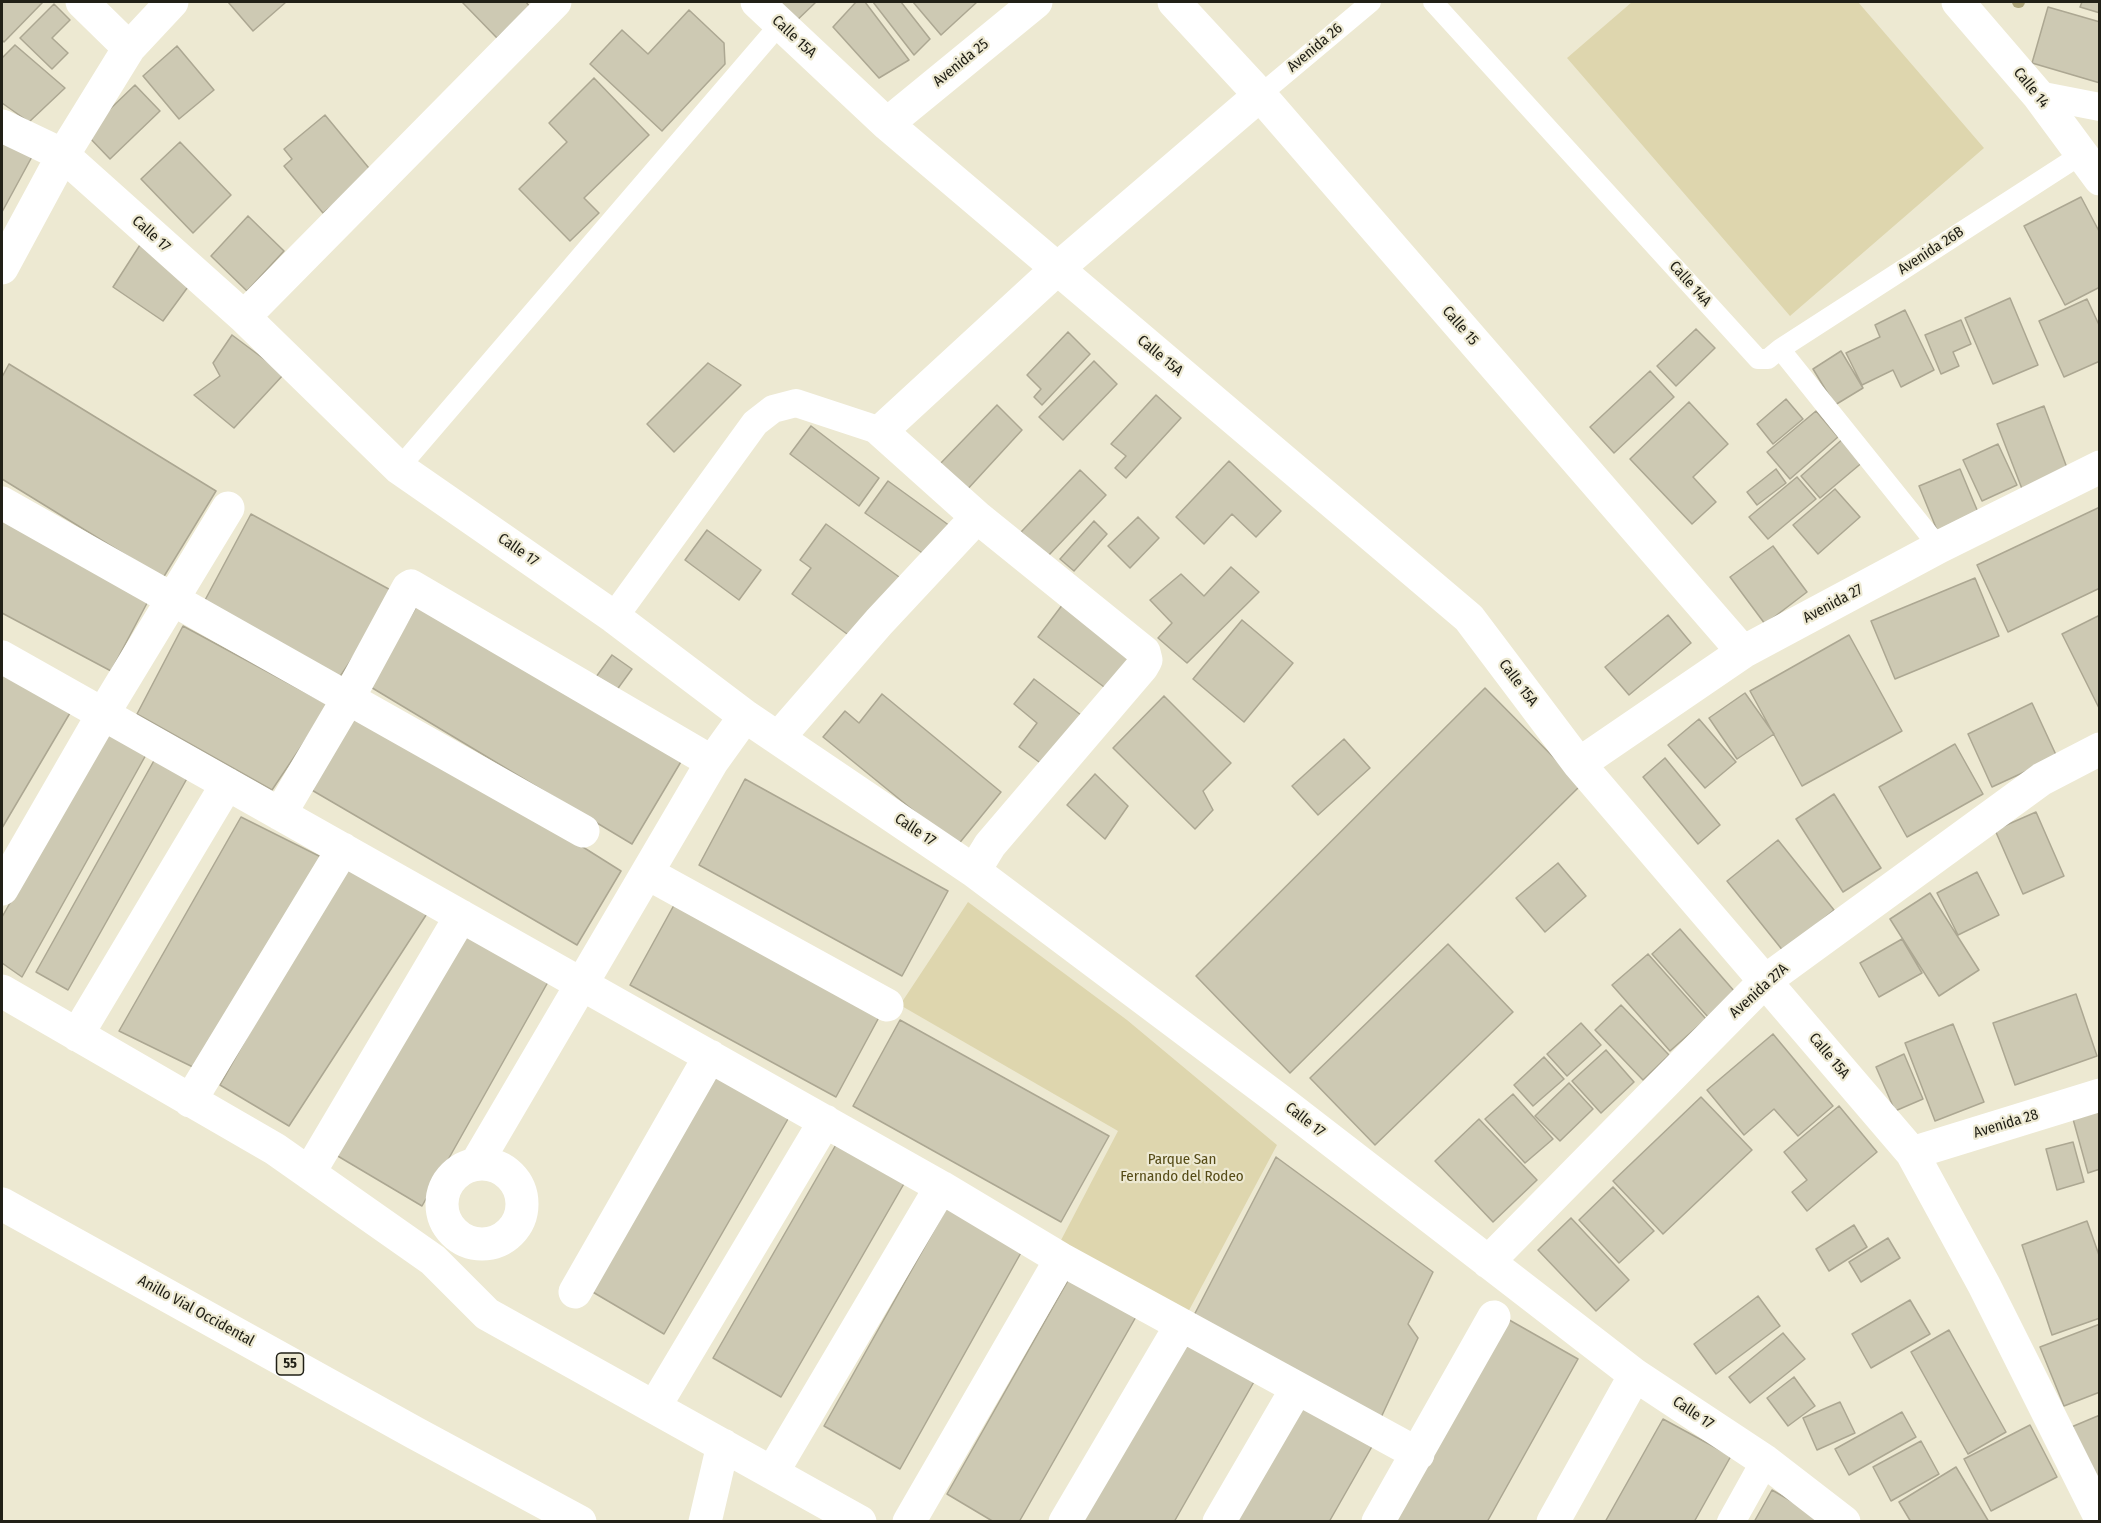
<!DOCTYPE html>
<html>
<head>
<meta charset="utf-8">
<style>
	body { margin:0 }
	#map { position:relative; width:2101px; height:1523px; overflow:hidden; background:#ede9d2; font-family:"Fira Sans Condensed",sans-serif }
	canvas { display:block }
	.frame { position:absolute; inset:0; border:3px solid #212017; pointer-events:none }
</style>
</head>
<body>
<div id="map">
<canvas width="2101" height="1523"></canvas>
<div class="frame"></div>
</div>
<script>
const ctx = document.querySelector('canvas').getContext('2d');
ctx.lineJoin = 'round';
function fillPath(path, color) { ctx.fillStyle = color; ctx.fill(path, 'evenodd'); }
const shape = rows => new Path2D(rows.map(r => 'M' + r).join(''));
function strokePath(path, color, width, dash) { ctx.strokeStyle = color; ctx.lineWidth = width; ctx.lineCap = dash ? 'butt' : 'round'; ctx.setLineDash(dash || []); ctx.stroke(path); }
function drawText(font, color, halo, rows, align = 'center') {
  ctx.font = font + ' "Fira Sans Condensed",sans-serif'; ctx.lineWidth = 4.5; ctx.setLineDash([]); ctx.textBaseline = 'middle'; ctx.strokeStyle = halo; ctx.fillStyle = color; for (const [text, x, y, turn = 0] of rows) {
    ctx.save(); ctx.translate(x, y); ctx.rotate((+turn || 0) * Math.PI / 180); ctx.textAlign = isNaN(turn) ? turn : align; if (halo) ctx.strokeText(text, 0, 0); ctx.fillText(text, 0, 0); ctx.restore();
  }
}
const green = shape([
	[1632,2,1858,2,1984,148,1790,316,1567,58],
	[968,902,1127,1020,1277,1145,1186,1316,1059,1244,1118,1131,900,1005]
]);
const stream = shape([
	[2018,2,2019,2]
]);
const building = shape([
	[2,2,43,2,4,42,2,40,2,2],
	[228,2,286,2,253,31,228,2],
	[462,2,526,2,530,7,497,38,462,2],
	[772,2,816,2,792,25,772,2],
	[856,2,865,2,909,60,879,78,833,27,856,2],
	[873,2,901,2,930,39,914,55,873,2],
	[913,2,977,2,941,35,913,2],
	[2082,2,2100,2,2100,13,2080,7,2082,2],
	[54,4,70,20,52,38,68,53,52,69,20,38,54,4],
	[2048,7,2100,22,2100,83,2032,63,2048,7],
	[689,10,724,43,725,64,662,131,590,64,622,30,648,54,689,10],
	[15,45,65,88,29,122,2,103,2,58,15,45],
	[177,46,214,90,179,119,143,76,177,46],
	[594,78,649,135,584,198,599,213,570,241,519,189,567,142,549,123,594,78],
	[135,85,160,111,110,159,85,133,135,85],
	[325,115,373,173,323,213,284,166,292,159,284,149,325,115],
	[2,138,34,153,2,212,2,138],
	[180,142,231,195,193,233,141,179,180,142],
	[2081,197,2100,233,2100,287,2065,305,2024,226,2081,197],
	[248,216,284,251,247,291,211,256,248,216],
	[147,234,193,280,163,321,113,287,147,234],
	[2010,298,2038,365,1993,384,1965,318,2010,298],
	[2087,299,2100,327,2100,361,2064,377,2039,321,2087,299],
	[1905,310,1934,370,1901,387,1893,370,1862,385,1846,353,1880,337,1875,325,1905,310],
	[1961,320,1971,344,1953,352,1959,366,1941,374,1925,335,1961,320],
	[1696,329,1715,348,1676,386,1657,366,1696,329],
	[1068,332,1090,354,1042,405,1034,397,1041,389,1027,375,1068,332],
	[232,335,284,374,234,428,194,395,220,376,213,363,232,335],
	[1841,351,1863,388,1835,405,1813,369,1841,351],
	[1094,361,1117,384,1063,440,1039,417,1094,361],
	[708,363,741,385,674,452,647,424,708,363],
	[9,364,216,491,163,578,2,479,2,377,9,364],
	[1650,371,1674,397,1614,453,1590,427,1650,371],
	[1156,395,1181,418,1126,478,1115,468,1126,456,1111,444,1156,395],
	[1786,399,1803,419,1773,444,1757,424,1786,399],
	[1689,402,1728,444,1693,477,1716,502,1692,524,1630,459,1689,402],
	[997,405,1022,430,965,492,937,467,997,405],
	[2044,406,2070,476,2024,494,1997,424,2044,406],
	[1816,411,1838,437,1790,479,1767,452,1816,411],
	[811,426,879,478,859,506,790,454,811,426],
	[1845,437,1864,461,1820,498,1801,476,1845,437],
	[1998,444,2017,485,1982,501,1963,460,1998,444],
	[1229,461,1281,511,1256,537,1232,514,1204,544,1176,517,1229,461],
	[1776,469,1786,483,1757,505,1747,492,1776,469],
	[1960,469,1980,517,1939,535,1919,486,1960,469],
	[1080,470,1106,495,1048,556,1021,532,1080,470],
	[1797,477,1816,499,1768,539,1749,517,1797,477],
	[888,481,950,526,928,557,865,513,888,481],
	[1835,489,1860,517,1818,554,1793,525,1835,489],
	[2100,507,2100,588,2008,632,1977,565,2100,507],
	[2,508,154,590,111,671,2,613,2,508],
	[251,514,396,593,339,678,204,602,251,514],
	[1138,517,1159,538,1130,568,1108,546,1138,517],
	[1094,521,1107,534,1074,571,1060,559,1094,521],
	[826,524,906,582,854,639,792,594,811,568,800,560,826,524],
	[707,530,761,570,739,600,685,560,707,530],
	[1773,546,1807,592,1765,624,1730,577,1773,546],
	[1231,567,1259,592,1187,663,1158,638,1172,623,1150,600,1181,574,1204,596,1231,567],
	[1975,578,1999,636,1895,679,1871,621,1975,578],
	[419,602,682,760,632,844,369,686,419,602],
	[1063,604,1133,658,1108,690,1038,637,1063,604],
	[1668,615,1691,643,1629,695,1605,667,1668,615],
	[2100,615,2100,710,2062,634,2100,615],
	[1242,620,1293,663,1244,722,1193,679,1242,620],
	[183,626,329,705,272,790,137,714,183,626],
	[1849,635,1902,731,1802,786,1750,691,1849,635],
	[612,655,632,669,616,691,596,677,612,655],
	[2,670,70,713,2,828,2,670],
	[1034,679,1081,715,1043,765,1019,747,1037,723,1014,704,1034,679],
	[1485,688,1581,785,1290,1073,1196,976,1485,688],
	[1745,693,1774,734,1737,759,1709,718,1745,693],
	[882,694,1001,792,957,846,823,737,845,711,859,723,882,694],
	[1164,696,1231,763,1203,791,1213,810,1195,829,1113,748,1164,696],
	[2032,703,2057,757,1992,787,1968,734,2032,703],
	[357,705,621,871,577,945,310,789,357,705],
	[1699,719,1736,762,1705,788,1668,745,1699,719],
	[107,732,147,753,22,977,2,963,2,917,107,732],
	[1344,739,1370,768,1318,815,1292,786,1344,739],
	[1955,744,1983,794,1907,837,1879,787,1955,744],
	[156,757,189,775,68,990,36,972,156,757],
	[1665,758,1720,825,1698,844,1643,777,1665,758],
	[1095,774,1128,806,1105,839,1067,805,1095,774],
	[745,779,948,891,902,976,699,865,745,779],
	[1834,794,1881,868,1843,892,1796,819,1834,794],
	[2036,812,2064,876,2023,894,1995,830,2036,812],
	[241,817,325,859,197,1069,119,1031,241,817],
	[1778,840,1834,910,1784,952,1727,881,1778,840],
	[347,860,430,909,289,1126,220,1085,347,860],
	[1558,863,1586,896,1545,932,1516,898,1558,863],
	[1977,872,1999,915,1958,935,1937,893,1977,872],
	[1930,893,1979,970,1939,996,1890,919,1930,893],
	[679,896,884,1008,836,1097,630,985,679,896],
	[1680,929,1735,992,1708,1017,1652,954,1680,929],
	[465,930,548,982,422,1206,336,1155,465,930],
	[1902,939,1922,973,1879,997,1860,963,1902,939],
	[1448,944,1513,1012,1375,1145,1310,1078,1448,944],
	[1648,954,1706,1019,1670,1051,1612,985,1648,954],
	[2076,994,2097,1056,2015,1085,1993,1023,2076,994],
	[1621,1005,1669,1055,1643,1080,1595,1030,1621,1005],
	[900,1020,1109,1136,1061,1222,853,1106,900,1020],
	[1581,1023,1601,1045,1567,1076,1547,1054,1581,1023],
	[1953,1024,1984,1102,1935,1121,1905,1043,1953,1024],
	[1773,1034,1833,1106,1798,1136,1774,1109,1744,1135,1707,1090,1773,1034],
	[1606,1050,1634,1082,1601,1113,1572,1081,1606,1050],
	[1904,1054,1923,1099,1895,1111,1876,1067,1904,1054],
	[1544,1057,1564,1079,1533,1106,1514,1085,1544,1057],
	[719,1069,792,1112,664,1334,591,1291,719,1069],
	[1569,1083,1593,1109,1560,1141,1535,1116,1569,1083],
	[1513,1094,1553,1139,1525,1163,1485,1119,1513,1094],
	[1701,1097,1752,1150,1663,1234,1613,1181,1701,1097],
	[1839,1106,1877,1152,1807,1211,1792,1192,1807,1180,1784,1152,1839,1106],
	[2100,1111,2100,1169,2088,1173,2073,1119,2100,1111],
	[1479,1119,1537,1180,1493,1222,1435,1161,1479,1119],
	[841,1136,909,1175,781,1397,713,1358,841,1136],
	[2073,1142,2084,1182,2057,1190,2046,1149,2073,1142],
	[1276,1157,1433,1272,1408,1324,1418,1338,1378,1424,1191,1321,1276,1157],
	[1613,1187,1654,1231,1619,1263,1579,1220,1613,1187],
	[951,1200,1027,1242,900,1469,824,1426,951,1200],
	[1571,1218,1629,1280,1596,1311,1538,1250,1571,1218],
	[2087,1221,2100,1258,2100,1318,2052,1335,2022,1245,2087,1221],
	[1854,1225,1867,1247,1829,1271,1816,1249,1854,1225],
	[1888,1238,1900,1258,1861,1282,1849,1262,1888,1238],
	[1074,1270,1141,1308,1019,1522,994,1522,947,1494,1074,1270],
	[1758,1296,1780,1326,1716,1374,1694,1344,1758,1296],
	[1910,1300,1930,1334,1871,1368,1852,1334,1910,1300],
	[1504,1317,1578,1359,1487,1522,1389,1522,1504,1317],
	[2100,1324,2100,1392,2064,1406,2040,1347,2100,1324],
	[1185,1330,1259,1373,1174,1522,1074,1522,1185,1330],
	[1949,1330,2006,1432,1968,1454,1911,1352,1949,1330],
	[1783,1333,1805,1359,1750,1403,1729,1377,1783,1333],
	[1794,1377,1815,1406,1788,1426,1767,1398,1794,1377],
	[1308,1396,1378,1436,1329,1522,1236,1522,1308,1396],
	[1840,1402,1855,1433,1817,1450,1803,1418,1840,1402],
	[1902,1412,1916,1437,1849,1475,1835,1449,1902,1412],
	[2100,1415,2100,1498,2069,1428,2100,1415],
	[1663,1419,1731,1456,1694,1522,1605,1522,1663,1419],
	[2030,1425,2057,1477,1991,1511,1964,1459,2030,1425],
	[1921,1441,1939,1474,1891,1501,1873,1467,1921,1441],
	[1956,1467,1989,1522,1911,1522,1899,1502,1956,1467],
	[1772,1490,1828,1522,1754,1522,1772,1490]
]);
const service = shape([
	[1433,2,1758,359,1768,359,1780,349,1939,547],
	[1260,95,1371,2],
	[1780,349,2082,154],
	[399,468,780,24]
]);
const pedestrian = shape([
	[2038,95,2100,107],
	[614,617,755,423,773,409,796,403,881,431],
	[1731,1522,1765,1461]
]);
const minor = shape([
	[82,2,129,48],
	[757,2,887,124,1469,618,1579,764,1912,1153,1984,1285,2100,1517],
	[1174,2,1260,95,1743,652],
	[1958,2,2038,95,2100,179],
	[887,124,1036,2],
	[2,126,63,155,244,317,399,468,614,617,745,716,974,871,1279,1100,1635,1375,1765,1461,1844,1522],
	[2,268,63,155,129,48,172,2],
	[244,317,555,2],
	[2,503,583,831],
	[2,657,941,1187,1061,1259,1418,1454],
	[779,737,879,622,977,517],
	[1579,764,1743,652,1939,547,2100,467],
	[280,814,349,697,408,588,411,586,712,762],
	[974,871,990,845,1142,667,1146,660,1144,652,977,517,881,431,1057,269,1260,95],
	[647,873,887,1005],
	[2,889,103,714,228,508],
	[2,991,275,1149,433,1260,487,1314,860,1522],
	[77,1035,227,784],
	[190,1101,343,849],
	[1912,1153,2100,1095],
	[476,1164,712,762,745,716],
	'442 1204a40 40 0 1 1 80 0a40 40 0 1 1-80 0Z',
	[309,1173,461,916],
	[1488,1262,1765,981,2042,779,2100,749],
	[575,1292,710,1056],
	[655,1406,825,1121],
	[772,1473,941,1187],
	[705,1522,723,1445],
	[909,1522,1061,1259],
	[1065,1522,1181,1325],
	[1219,1522,1297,1388],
	[1378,1522,1494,1317],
	[1553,1522,1635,1375]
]);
const trunk = shape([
	[2,1204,415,1433,580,1522]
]);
const shields = [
	[290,1364,27]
];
const shieldNames = [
	["55",290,1364]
];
const streetNames = [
	["Calle 15A",794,37,43],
	["Avenida 26",1315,48,-40],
	["Avenida 25",961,63,-39],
	["Calle 14",2031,88,51],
	["Calle 17",151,234,42],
	["Avenida 26B",1931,251,-33],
	["Calle 14A",1690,284,48],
	["Calle 15",1460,326,49],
	["Calle 15A",1160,356,40],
	["Calle 17",518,550,35],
	["Avenida 27",1833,604,-28],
	["Calle 15A",1518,683,53],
	["Calle 17",915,830,34],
	["Avenida 27A",1759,991,-42],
	["Calle 15A",1829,1056,50],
	["Calle 17",1305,1120,38],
	["Avenida 28",2006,1124,-17],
	["Anillo Vial Occidental",196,1311,29],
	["Calle 17",1693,1413,34]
];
const parkNames = [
	["Parque San",1182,1160],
	["Fernando del Rodeo",1182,1177]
];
fillPath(green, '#ded6ae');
strokePath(stream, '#b2aa7e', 12);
fillPath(building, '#cdc9b3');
strokePath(building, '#aca792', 1.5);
strokePath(service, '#fff', 20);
strokePath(pedestrian, '#fff', 28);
strokePath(minor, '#fff', 33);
strokePath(trunk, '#fff', 33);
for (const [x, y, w] of shields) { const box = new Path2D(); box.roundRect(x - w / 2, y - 11, w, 22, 4.5); ctx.fillStyle = '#ede9d2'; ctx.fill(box); strokePath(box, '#212017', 1.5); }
drawText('bold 14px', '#212017', null, shieldNames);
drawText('15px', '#212017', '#ede9d2', streetNames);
drawText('15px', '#554b16', '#ede9d2', parkNames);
</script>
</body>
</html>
